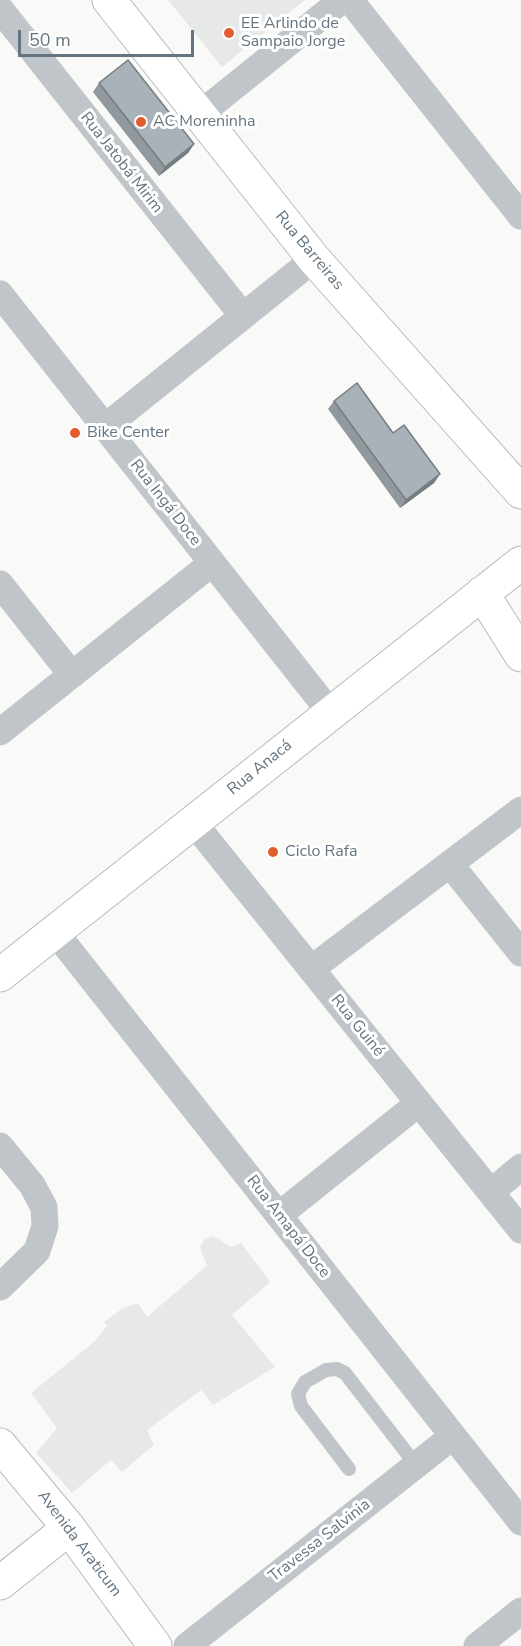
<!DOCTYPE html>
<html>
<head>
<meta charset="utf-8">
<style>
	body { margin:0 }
	#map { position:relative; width:521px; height:1646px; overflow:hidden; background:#f9f9f7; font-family:"Nunito Sans",sans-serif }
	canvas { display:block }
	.scale { position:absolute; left:18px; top:30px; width:176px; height:27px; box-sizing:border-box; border:3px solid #647481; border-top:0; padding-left:8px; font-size:18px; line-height:21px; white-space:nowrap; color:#647481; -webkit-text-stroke:4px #fff; paint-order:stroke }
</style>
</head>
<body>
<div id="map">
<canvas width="521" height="1646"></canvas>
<div class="scale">50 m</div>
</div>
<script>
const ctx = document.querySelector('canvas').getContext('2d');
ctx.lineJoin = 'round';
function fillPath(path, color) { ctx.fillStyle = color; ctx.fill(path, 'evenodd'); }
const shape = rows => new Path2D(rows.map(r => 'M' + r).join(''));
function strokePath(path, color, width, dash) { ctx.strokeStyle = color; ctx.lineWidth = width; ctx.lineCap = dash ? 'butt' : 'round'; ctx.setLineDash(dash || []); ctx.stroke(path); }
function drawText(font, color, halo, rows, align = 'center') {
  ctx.font = font + ' "Nunito Sans",sans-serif'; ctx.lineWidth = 6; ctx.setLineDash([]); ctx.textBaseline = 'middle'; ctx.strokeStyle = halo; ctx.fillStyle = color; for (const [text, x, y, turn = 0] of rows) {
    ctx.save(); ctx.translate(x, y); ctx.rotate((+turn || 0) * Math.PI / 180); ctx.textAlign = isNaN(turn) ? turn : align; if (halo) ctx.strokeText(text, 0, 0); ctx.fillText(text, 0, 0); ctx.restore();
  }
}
const built = shape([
	[168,0,305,0,222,67],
	[213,1236,232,1247,241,1243,270,1282,232,1315,275,1367,213,1405,201,1390,147,1430,154,1445,122,1472,111,1460,72,1493,36,1453,57,1428,31,1393,94,1342,107,1326,104,1322,123,1308,138,1303,147,1317,207,1266,200,1247,204,1240]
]);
const lane = shape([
	[349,1469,301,1406,298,1394,305,1382,326,1370,337,1369,345,1373,416,1465]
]);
const street = shape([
	[350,0,521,216],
	[0,9,243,316],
	[200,114,342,0],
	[0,294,330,712],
	[105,427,314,259],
	[0,584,72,675],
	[0,732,212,563],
	[193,822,521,1230],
	[450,864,521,953],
	[55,932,521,1522],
	[311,969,521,810],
	[0,1146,32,1185,44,1207,45,1226,37,1251,0,1287],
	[491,1192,521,1167],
	[279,1215,419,1103],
	[187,1646,453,1436],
	[477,1646,521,1611]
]);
const secondary = shape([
	[109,0,314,259,521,492],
	[482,593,521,655],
	[0,975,521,563],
	[0,1445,69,1528,155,1646],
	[0,1583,69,1528]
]);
const wall = shape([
	[99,83,194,144,188,153,159,176,93,92],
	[334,401,393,433,440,474,434,483,400,508,328,409]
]);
const shadedWall = shape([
	[194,144,188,153,159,176,165,167],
	[440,474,434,483,400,508,406,500]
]);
const building = shape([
	[128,60,194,144,165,167,99,83,128,60],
	[357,383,393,433,404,425,440,474,406,500,334,401,357,383]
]);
const markers = [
	[229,33,6,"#e25d2e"],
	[141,122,6,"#e25d2e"],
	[75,433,6,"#e25d2e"],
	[273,852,6,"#e25d2e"]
];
const poiNames = [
	["EE Arlindo de",241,24],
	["Sampaio Jorge",241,42],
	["AC Moreninha",153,122],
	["Bike Center",87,433],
	["Ciclo Rafa",285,852]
];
const streetNames = [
	["Rua Jatobá Mirim",121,163,52],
	["Rua Barreiras",309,251,50],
	["Rua Ingá Doce",165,503,52],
	["Rua Anacá",260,768,-39],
	["Rua Guiné",357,1026,51],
	["Rua Amapá Doce",288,1227,52],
	["Travessa Salvinia",320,1541,-38],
	["Avenida Araticum",79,1544,53]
];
fillPath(built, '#e7e8e8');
strokePath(secondary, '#b5babf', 35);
strokePath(lane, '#c0c5c9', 14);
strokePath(street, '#c0c5c9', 27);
strokePath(secondary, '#fff', 33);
fillPath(wall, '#91999e');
fillPath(shadedWall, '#767d81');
fillPath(building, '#a9b2b8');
strokePath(building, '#767d81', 1.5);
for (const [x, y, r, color] of markers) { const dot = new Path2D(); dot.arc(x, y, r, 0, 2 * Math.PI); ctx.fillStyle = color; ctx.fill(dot); strokePath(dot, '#fff', 2); }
drawText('16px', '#647481', '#fff', poiNames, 'left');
drawText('16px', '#647481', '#fff', streetNames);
</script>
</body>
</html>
